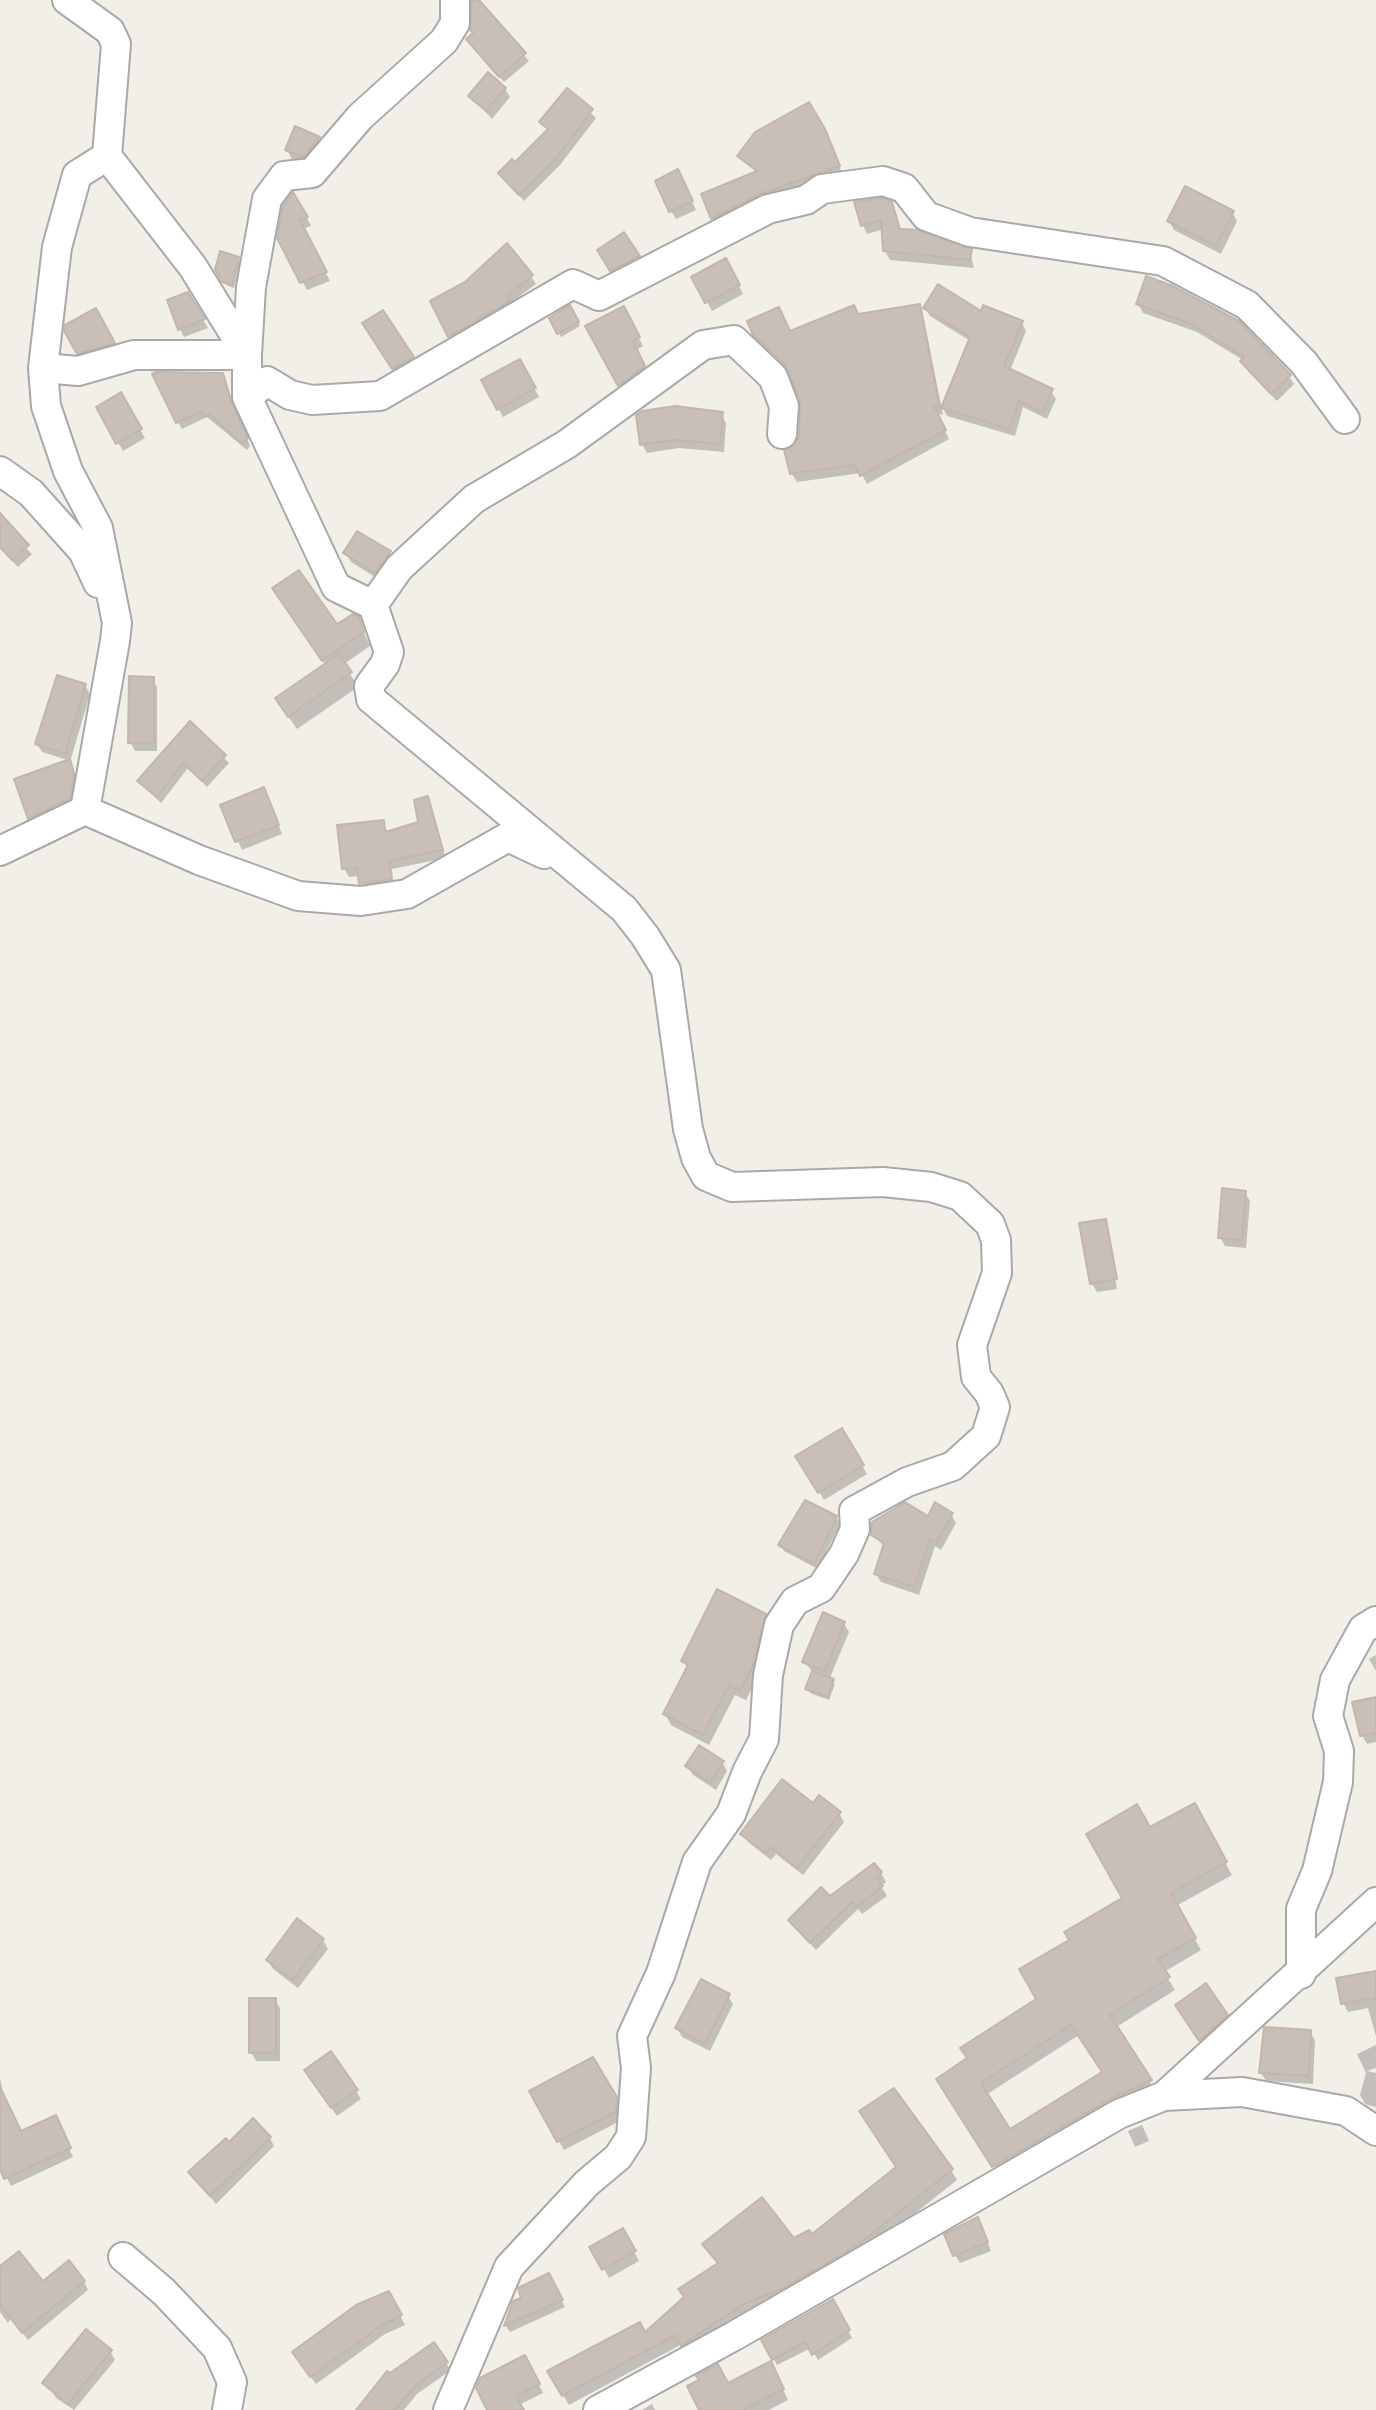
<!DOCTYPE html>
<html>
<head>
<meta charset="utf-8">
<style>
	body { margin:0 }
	canvas { display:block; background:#f2efe9 }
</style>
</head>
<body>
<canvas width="1376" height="2410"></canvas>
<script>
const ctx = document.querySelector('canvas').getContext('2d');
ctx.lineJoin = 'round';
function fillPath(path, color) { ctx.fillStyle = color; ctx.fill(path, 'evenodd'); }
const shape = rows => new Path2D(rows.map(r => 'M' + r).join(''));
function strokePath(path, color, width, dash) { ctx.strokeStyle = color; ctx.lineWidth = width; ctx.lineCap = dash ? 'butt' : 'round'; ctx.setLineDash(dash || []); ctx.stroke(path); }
const shadow = shape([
	[475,0,529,61,504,82,473,46],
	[505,89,510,97,492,119,471,96],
	[567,90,596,118,560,165,524,201,500,173,515,165,548,131,541,122],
	[296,129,319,139,323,147,309,165,292,159,287,150],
	[828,138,842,173,716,225,703,195,757,173,739,156],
	[682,180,696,210,676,219,671,211],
	[295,196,311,226,303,229,330,281,307,290,279,238],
	[891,204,901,231,970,251,974,268,890,260,885,251,884,229,867,234,863,225],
	[1232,212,1237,221,1221,254,1174,230,1169,221],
	[624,235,643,265,617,279,599,250],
	[238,259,240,262,234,288,226,285,217,269],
	[726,261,743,294,712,311,694,278],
	[531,276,536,284,455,344,433,302],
	[1148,278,1289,376,1294,384,1277,401,1247,370,1243,360,1197,332,1143,313,1138,304],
	[188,295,208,328,184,337,180,329],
	[919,307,923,315,943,415,936,413,949,439,867,484,861,473,797,482,792,474,801,436,802,400,790,372,755,334,790,333],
	[569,308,580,326,561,337,551,319],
	[925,308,982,314,1022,323,1026,331,1010,371,1051,391,1056,399,1047,419,1023,407,1015,436,947,416,943,408,970,341,930,316],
	[96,311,118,351,84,361,66,331],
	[628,317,643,346,636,350,648,376,625,393,588,327],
	[370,332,412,358,417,366,399,377],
	[519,361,539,397,503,417,483,381],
	[222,375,250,446,247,450,207,417,182,429,178,422],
	[120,395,145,438,123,451,98,407],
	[721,414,726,423,724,452,679,448,647,453,642,444],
	[0,523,32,554,18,567,0,548],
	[346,553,389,553,394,561,380,580,351,562],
	[282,602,337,627,358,619,370,646,344,664,358,687,297,729,285,712,326,665],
	[152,679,157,687,157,751,135,751,130,742],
	[85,686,90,694,70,762,78,783,74,807,35,826,30,818,70,761,42,752,37,744],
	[190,724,229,763,207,787,188,768,161,803,139,782],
	[268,798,282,834,242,850,222,806],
	[427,799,446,858,392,869,394,888,366,892,360,876,349,877,344,868,383,822,388,833,421,824],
	[1245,1193,1250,1201,1246,1248,1225,1246,1220,1237],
	[1105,1221,1117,1289,1097,1292,1092,1284,1081,1225],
	[841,1430,867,1474,824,1500,798,1456],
	[951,1514,956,1523,941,1550,935,1546,919,1595,881,1582,876,1574,885,1547,873,1535],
	[836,1517,840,1524,818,1569,784,1551,780,1545],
	[764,1616,771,1626,758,1676,746,1700,735,1695,709,1745,671,1725,665,1714,688,1669,683,1661],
	[844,1624,849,1632,829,1680,835,1684,829,1700,810,1693,813,1672,804,1662],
	[1376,1655,1376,1671,1369,1659],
	[1376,1699,1376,1742,1367,1744,1362,1735],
	[722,1762,727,1771,716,1790,693,1775,688,1766],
	[813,1805,839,1813,844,1822,803,1875,776,1854,771,1860,748,1842,743,1834],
	[1194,1806,1232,1875,1176,1906,1201,1950,1164,1972,1175,1990,1115,2028,1157,2093,1001,2178,945,2091,969,2059,1039,2000,1072,1941,1124,1898],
	[1079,2035,1104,2073,1009,2132,986,2095],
	[881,1873,886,1882,881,1886,887,1896,862,1914,858,1909,816,1950,796,1929,791,1920],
	[323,1940,328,1949,298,1988,273,1969,268,1960],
	[1376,1973,1376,2036,1368,2008,1348,2012,1343,2003],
	[728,1996,733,2004,710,2051,682,2037,677,2028],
	[275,2000,280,2008,280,2061,256,2061,251,2052],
	[1182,2014,1226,2016,1231,2024,1205,2048],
	[1310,2032,1315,2040,1313,2084,1266,2081,1261,2073],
	[1376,2045,1376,2068,1367,2071,1376,2073,1376,2107,1365,2104,1360,2095,1366,2073,1357,2054],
	[593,2060,621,2108,620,2121,564,2150,531,2092],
	[0,2078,4,2098,21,2133,59,2126,73,2157,11,2186,0,2164],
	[311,2079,356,2091,361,2099,337,2116],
	[1142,2125,1149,2141,1135,2147,1128,2131],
	[270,2138,274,2146,216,2204,190,2172,229,2145],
	[898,2168,951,2170,957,2180,863,2255,688,2354,682,2344,569,2405,550,2372,645,2335,720,2265,710,2254,811,2237],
	[982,2228,991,2251,960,2263,955,2255],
	[623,2231,639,2261,609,2278,592,2247],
	[0,2269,42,2284,84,2282,88,2290,28,2340,11,2318,8,2323,0,2312],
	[548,2275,565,2307,510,2332,506,2326,514,2303],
	[832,2301,852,2338,818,2360,811,2348,777,2365,764,2341],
	[393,2302,405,2325,385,2334,316,2384,299,2361],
	[433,2345,451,2370,417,2394,404,2410,361,2410,390,2376],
	[110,2351,115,2360,74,2410,56,2398,51,2389],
	[525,2357,543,2393,519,2405,523,2410,489,2410],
	[776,2374,788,2400,769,2410,702,2410,728,2386],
	[652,2404,655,2410,642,2410]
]);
const building = shape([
	[472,0,479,0,526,53,499,77,466,39,473,33,470,30,472,0],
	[488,72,506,88,486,111,468,96,488,72],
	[567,88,593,109,557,157,519,195,498,173,512,159,515,162,548,129,539,122,567,88],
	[809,102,825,129,840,166,760,194,711,219,701,194,757,171,737,156,755,132,809,102],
	[295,126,320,137,303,157,285,150,295,126],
	[678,169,693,201,669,212,655,181,678,169],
	[1185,186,1234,211,1216,246,1167,221,1185,186],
	[293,192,308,217,300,220,327,272,300,283,277,238,283,206,293,192],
	[881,198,892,202,900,229,918,230,972,249,970,260,883,251,881,220,861,226,854,202,881,198],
	[624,232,640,256,610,271,597,250,624,232],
	[507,243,533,275,507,296,510,301,448,337,430,301,465,282,507,243],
	[220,251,239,257,232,285,222,282,215,270,220,251],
	[726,258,740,285,705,303,691,277,726,258],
	[1146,276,1173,286,1239,321,1291,375,1271,394,1240,361,1244,357,1191,324,1136,304,1146,276],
	[938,284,981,311,983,305,1023,321,1004,366,1053,389,1042,412,1019,401,1010,429,941,408,970,337,923,308,938,284],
	[188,292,205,319,178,330,167,300,188,292],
	[920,304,940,408,934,406,946,430,860,476,855,465,790,474,784,450,796,444,799,436,800,400,785,365,753,335,747,321,779,307,790,331,854,305,858,314,920,304],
	[570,305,579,322,557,334,549,318,570,305],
	[624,306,640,337,633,341,645,366,618,386,585,326,624,306],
	[96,308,115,343,77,354,64,331,65,325,96,308],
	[383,310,414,357,392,369,362,323,383,310],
	[520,359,536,388,497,410,481,380,520,359],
	[155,372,223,373,232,404,248,438,242,444,210,415,204,417,202,411,176,423,152,374,155,372],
	[121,392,142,429,116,444,96,407,121,392],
	[675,406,723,412,720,444,674,440,640,445,636,415,642,411,675,406],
	[0,513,29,545,12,560,0,547,0,513],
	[357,531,391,551,375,573,343,553,357,531],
	[299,570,337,624,353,614,359,617,364,632,322,661,272,588,299,570],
	[339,654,352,672,288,717,275,698,339,654],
	[57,675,86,684,65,754,35,744,57,675],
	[129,676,154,677,154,743,128,743,129,676],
	[190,721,226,755,202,781,183,763,157,797,137,781,190,721],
	[70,759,74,773,70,798,28,819,14,779,70,759],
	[264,787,279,825,235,842,220,805,264,787],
	[428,796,443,850,389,861,391,879,359,884,357,868,342,869,337,825,384,820,385,832,418,822,414,800,428,796],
	[1222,1188,1246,1191,1242,1240,1218,1238,1222,1188],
	[1106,1219,1117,1279,1090,1284,1079,1223,1106,1219],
	[842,1428,864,1465,818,1493,795,1456,842,1428],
	[805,1500,837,1516,814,1564,778,1545,805,1500],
	[905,1502,928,1516,935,1502,953,1513,936,1543,930,1539,914,1587,874,1574,884,1543,871,1535,872,1522,905,1502],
	[717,1589,766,1614,753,1665,740,1691,729,1685,703,1735,663,1714,688,1665,681,1661,717,1589],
	[823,1612,845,1622,825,1671,802,1662,823,1612],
	[812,1671,834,1679,828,1697,805,1689,812,1671],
	[1376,1697,1376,1733,1360,1736,1352,1702,1376,1697],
	[699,1745,724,1761,710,1783,685,1766,699,1745],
	[782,1779,813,1803,819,1795,841,1812,797,1868,771,1847,766,1853,740,1834,782,1779],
	[1195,1803,1227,1862,1171,1893,1196,1938,1158,1959,1170,1977,1110,2015,1152,2080,1110,2099,992,2167,936,2079,967,2058,960,2048,1036,1999,1019,1969,1069,1940,1064,1932,1122,1898,1086,1834,1137,1804,1150,1827,1195,1803],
	[1071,2025,1102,2072,1010,2129,981,2083,1071,2025],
	[874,1863,882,1872,877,1878,883,1886,856,1907,852,1902,810,1943,788,1920,821,1887,830,1896,874,1863],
	[297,1918,324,1939,293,1980,266,1960,297,1918],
	[1376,1971,1376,1998,1341,2004,1336,1978,1376,1971],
	[701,1979,730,1994,705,2044,675,2028,701,1979],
	[1206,1983,1228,2015,1199,2041,1175,2005,1206,1983],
	[249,1998,276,1998,276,2053,249,2053,249,1998],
	[1264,2027,1311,2030,1309,2076,1259,2073,1264,2027],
	[331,2051,358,2090,331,2108,304,2070,331,2051],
	[593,2057,617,2097,616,2112,557,2142,529,2091,593,2057],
	[0,2087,21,2131,56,2115,71,2148,4,2179,0,2169,0,2087],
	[894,2088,953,2169,858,2245,783,2288,742,2305,681,2346,676,2335,562,2396,547,2371,640,2322,645,2332,684,2297,678,2289,718,2263,702,2244,762,2197,794,2238,809,2230,812,2234,896,2167,859,2111,894,2088],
	[253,2118,271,2137,210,2196,188,2172,226,2138,229,2142,253,2118],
	[978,2217,988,2242,953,2256,944,2234,978,2217],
	[623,2228,636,2251,602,2270,589,2247,623,2228],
	[19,2251,43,2281,69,2260,85,2281,22,2333,0,2304,0,2266,19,2251],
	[549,2273,563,2300,504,2326,513,2301,521,2298,518,2288,549,2273],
	[389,2291,402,2315,381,2326,310,2377,292,2352,356,2305,389,2291],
	[833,2299,850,2330,812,2355,805,2342,772,2360,761,2340,833,2299],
	[86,2329,112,2350,68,2404,42,2383,86,2329],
	[434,2342,448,2362,414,2387,395,2410,356,2410,387,2371,390,2373,434,2342],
	[525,2355,540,2384,516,2396,524,2410,487,2410,476,2388,480,2378,525,2355],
	[771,2361,784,2389,743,2410,699,2410,687,2386,699,2380,696,2376,718,2364,728,2383,771,2361]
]);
const minor = shape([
	[67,0,110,31,116,44,107,156,193,267,247,355,247,397,336,587,373,605,389,652,385,664,369,686,371,699,624,909,645,936,666,970,688,1129,696,1158,706,1176,732,1187,883,1182,931,1187,960,1196,990,1224,996,1240,997,1273,972,1345,976,1377,989,1393,995,1407,986,1436,953,1466,907,1482,854,1511,855,1529,844,1554,821,1588,795,1601,779,1625,768,1675,764,1739,747,1772,731,1814,697,1862,661,1973,632,2036,636,2068,631,2137,618,2157,587,2183,509,2267,448,2410],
	[43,368,78,371,134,355,247,355,251,287,267,199,284,176,312,173,360,117,444,41,455,23,455,0],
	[247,397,267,381,290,395,312,400,380,396,573,284,599,296,768,209,806,200,822,189,883,181,904,188,926,216,970,232,1163,261,1247,305,1304,363,1345,419],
	[0,471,31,493,83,551,98,583],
	[373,605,399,568,474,499,567,444,703,345,734,340,773,377,784,406,782,434],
	[85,810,199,860,298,896,361,901,407,894,508,837,544,854],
	[0,851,85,810,115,641,117,623,98,528,68,471,46,406,43,368,57,247,77,175,107,156],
	[1301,1974,1301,1909,1317,1871,1338,1782,1339,1751,1328,1716,1335,1680,1363,1629,1376,1621],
	[1164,2096,1242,2092,1346,2111,1376,2131],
	[123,2257,164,2292,217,2348,232,2382,227,2410],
	[598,2410,734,2336,1119,2114,1164,2096,1376,1902]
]);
fillPath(shadow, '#0003');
fillPath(building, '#c7bfb8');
strokePath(building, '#c4b6ab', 2);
strokePath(minor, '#a9a9a9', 32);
strokePath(minor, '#fff', 28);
</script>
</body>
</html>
